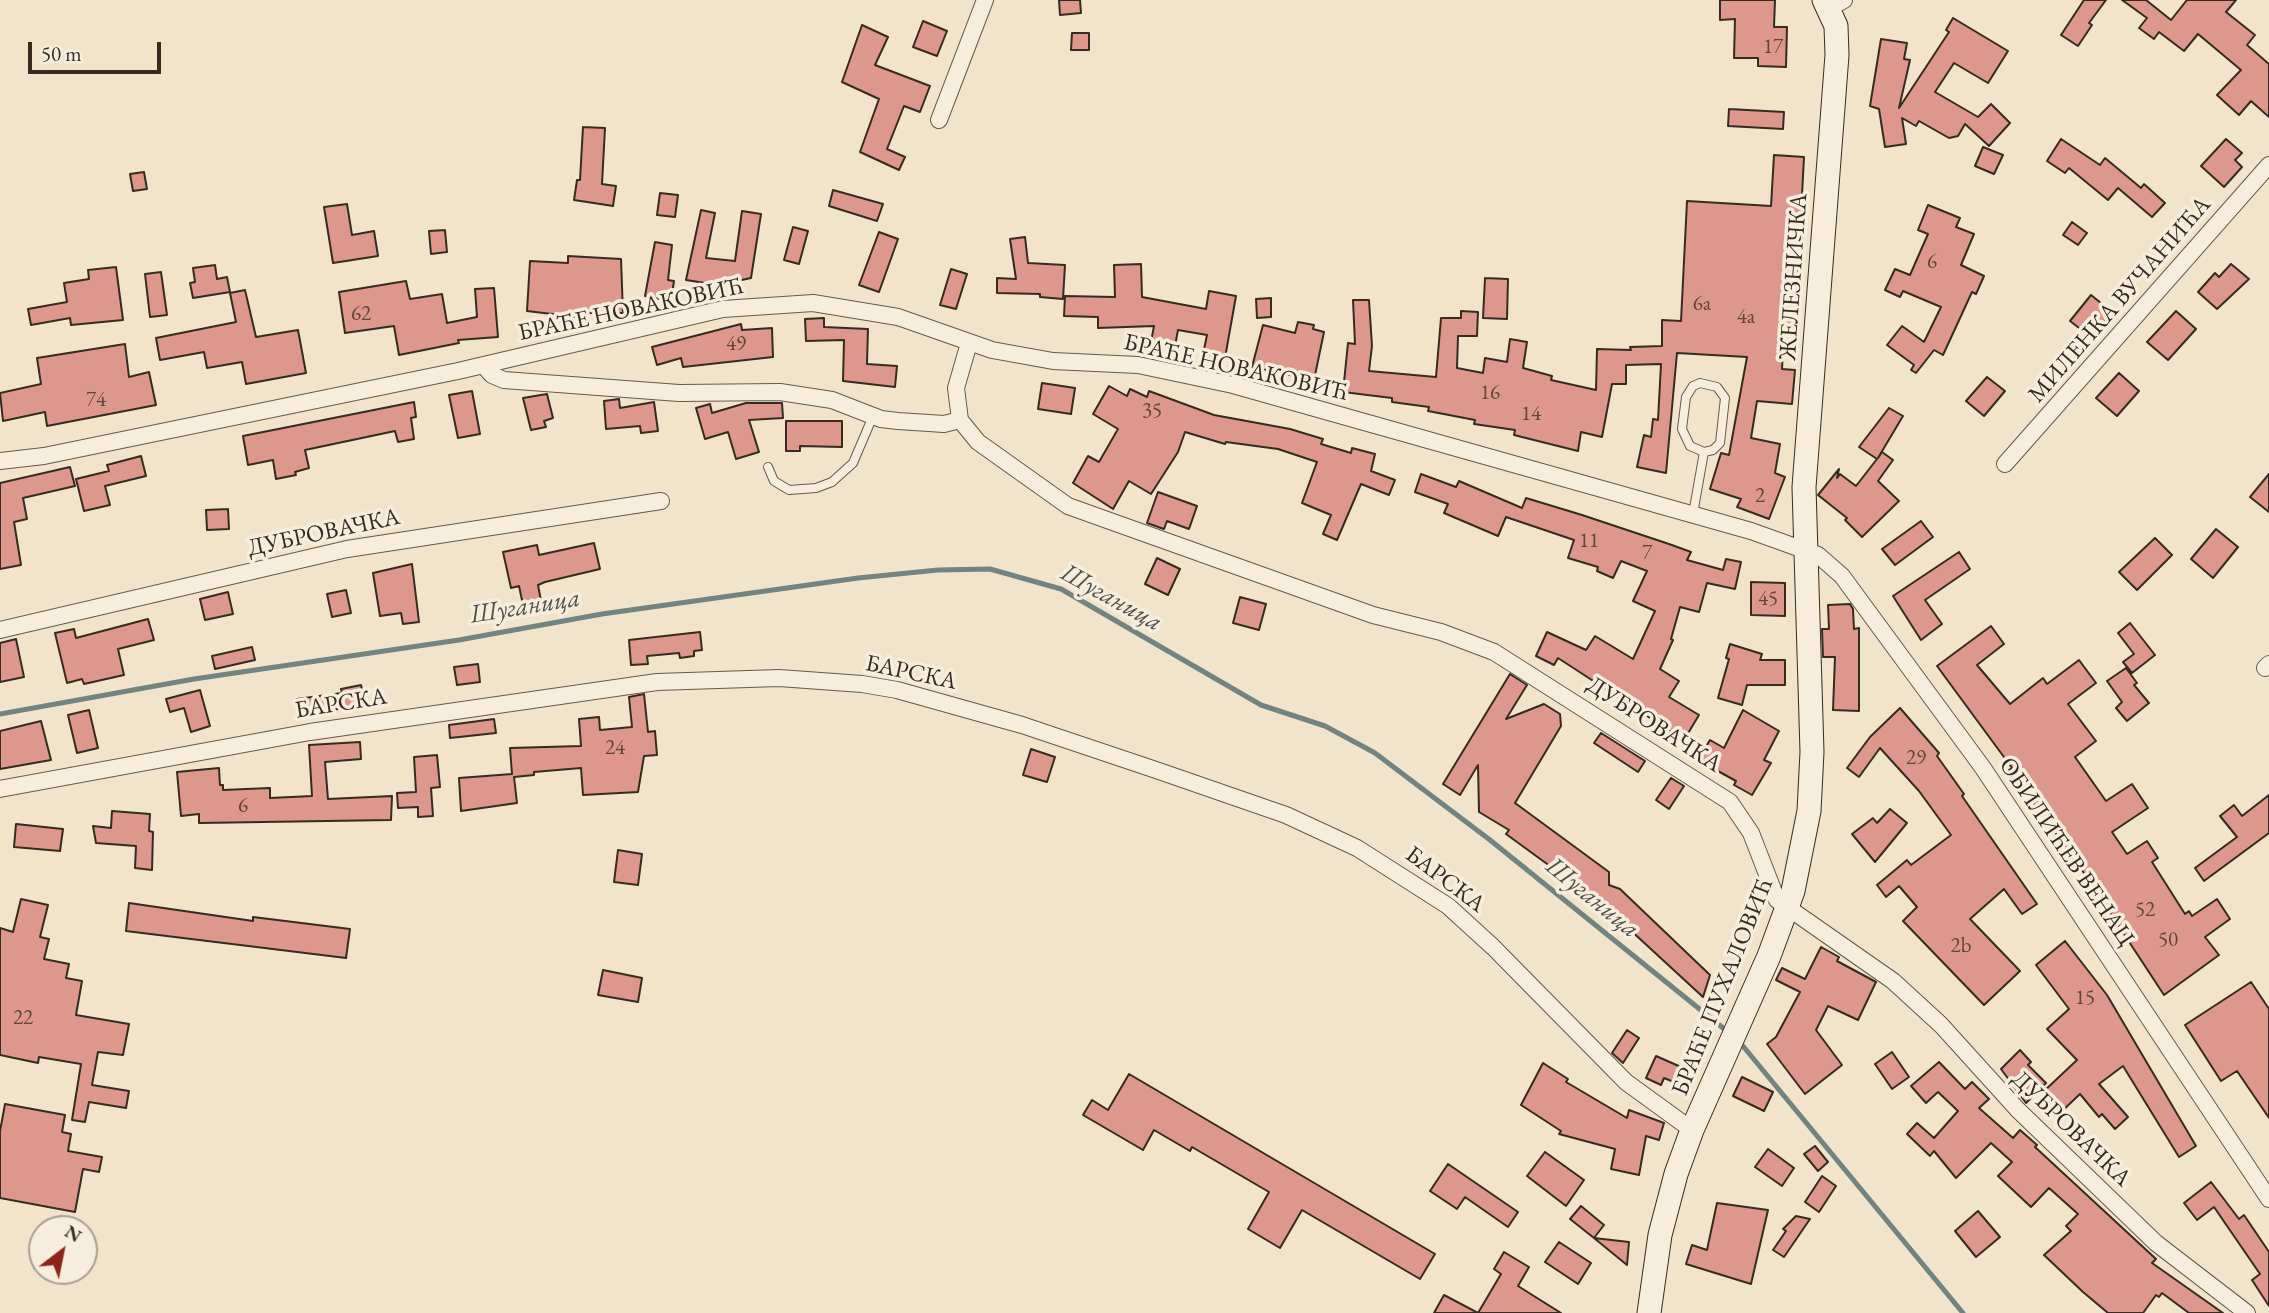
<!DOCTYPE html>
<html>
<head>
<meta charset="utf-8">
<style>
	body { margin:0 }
	#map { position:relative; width:2269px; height:1313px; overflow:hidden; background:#f1e4cb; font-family:"EB Garamond",serif }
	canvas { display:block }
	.north { position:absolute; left:28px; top:1215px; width:70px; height:70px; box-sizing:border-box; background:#f6eddd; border:2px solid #a99f92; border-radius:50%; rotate:32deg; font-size:19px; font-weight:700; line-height:28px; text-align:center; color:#362b21 }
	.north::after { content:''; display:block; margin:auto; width:24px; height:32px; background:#8f2418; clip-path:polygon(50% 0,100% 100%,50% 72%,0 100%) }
	.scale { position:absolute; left:28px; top:42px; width:133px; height:32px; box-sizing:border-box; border:4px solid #362b21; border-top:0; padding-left:9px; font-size:21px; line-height:24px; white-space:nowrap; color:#362b21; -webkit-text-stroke:5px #f6eddd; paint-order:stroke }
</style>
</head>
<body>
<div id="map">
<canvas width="2269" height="1313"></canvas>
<div class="north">N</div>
<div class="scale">50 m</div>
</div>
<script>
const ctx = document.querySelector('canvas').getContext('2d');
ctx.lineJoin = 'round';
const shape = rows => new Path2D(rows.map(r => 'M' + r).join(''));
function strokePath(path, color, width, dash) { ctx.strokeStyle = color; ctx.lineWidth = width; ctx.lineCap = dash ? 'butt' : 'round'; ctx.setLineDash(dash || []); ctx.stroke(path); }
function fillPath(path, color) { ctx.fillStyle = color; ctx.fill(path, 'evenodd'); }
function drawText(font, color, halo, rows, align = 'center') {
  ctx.font = font + ' "EB Garamond",serif'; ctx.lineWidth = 7; ctx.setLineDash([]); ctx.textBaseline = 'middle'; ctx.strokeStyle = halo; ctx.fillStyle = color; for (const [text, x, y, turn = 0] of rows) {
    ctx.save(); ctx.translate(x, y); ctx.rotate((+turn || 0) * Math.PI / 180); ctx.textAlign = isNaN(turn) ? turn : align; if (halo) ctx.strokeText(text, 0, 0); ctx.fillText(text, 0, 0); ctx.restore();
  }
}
const stream = shape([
	[0,714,194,679,459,640,602,614,858,578,938,570,990,569,1061,589,1261,705,1325,726,1375,753,1490,840,1728,1032],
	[1738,1040,1963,1313]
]);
const building = shape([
	[1059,0,1080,0,1081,13,1060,15,1059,0],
	[1720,0,1775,0,1774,27,1787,27,1786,67,1758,66,1758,58,1734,58,1735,19,1720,20,1720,0],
	[2084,0,2106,0,2089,23,2092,25,2078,46,2061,35,2084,0],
	[2122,0,2146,0,2171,20,2187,0,2236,0,2226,12,2255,35,2247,45,2269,64,2269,117,2251,101,2239,115,2217,95,2241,70,2198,34,2184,51,2159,32,2154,39,2139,28,2147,18,2122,0],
	[1953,18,2008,51,1988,83,1954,63,1935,92,1978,117,1991,104,2010,123,1989,146,1965,124,1958,136,1949,138,1919,121,1916,126,1902,118,1906,144,1885,147,1879,109,1870,106,1881,39,1907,43,1904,59,1910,60,1899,108,1949,32,1946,30,1953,18],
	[923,21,947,31,937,56,913,47,923,21],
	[862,25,888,37,875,65,930,86,920,112,904,106,887,149,905,157,899,170,860,152,879,99,842,82,862,25],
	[1072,33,1089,33,1089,50,1071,50,1072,33],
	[1729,109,1784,112,1783,129,1728,126,1729,109],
	[583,127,605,128,602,184,616,186,613,206,574,200,577,180,580,180,583,127],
	[2061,139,2100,165,2105,158,2141,188,2144,184,2165,203,2152,217,2118,188,2108,200,2069,168,2065,173,2047,161,2061,139],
	[2226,139,2242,153,2235,160,2242,167,2224,187,2201,166,2226,139],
	[1983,147,2003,155,1994,174,1975,166,1983,147],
	[1774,155,1804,157,1795,330,1784,329,1782,369,1795,370,1792,404,1757,401,1751,438,1780,444,1775,473,1785,477,1769,519,1737,507,1741,499,1710,489,1721,453,1729,455,1747,357,1677,353,1666,473,1637,467,1644,435,1651,437,1653,419,1658,420,1661,364,1626,365,1626,384,1612,384,1602,437,1581,432,1578,451,1514,435,1515,430,1474,424,1475,420,1428,411,1429,407,1392,402,1392,398,1343,392,1348,343,1355,344,1353,300,1369,300,1372,346,1369,371,1436,377,1441,318,1461,318,1461,311,1478,312,1477,336,1458,336,1457,368,1483,373,1485,358,1507,362,1510,339,1527,342,1523,368,1552,376,1551,380,1596,390,1597,349,1631,350,1630,347,1662,346,1662,320,1681,321,1687,201,1771,206,1774,155],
	[144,172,147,189,133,191,130,174,144,172],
	[833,190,883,204,877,221,829,206,833,190],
	[660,193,678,195,675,217,657,215,660,193],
	[347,204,352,235,374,231,378,256,333,263,324,207,347,204],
	[1928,205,1960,218,1956,227,1974,234,1961,265,1984,276,1976,294,1972,292,1943,355,1934,350,1916,373,1911,370,1914,365,1887,345,1902,326,1924,342,1941,307,1903,291,1900,297,1885,290,1895,269,1910,275,1928,234,1918,230,1928,205],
	[701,210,715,213,706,258,735,261,742,211,761,214,751,278,718,285,686,280,701,210],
	[2072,222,2087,233,2078,245,2063,235,2072,222],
	[793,227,808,231,799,264,784,260,793,227],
	[445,230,447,252,431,254,429,231,445,230],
	[879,232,898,239,879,292,859,285,879,232],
	[1025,237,1028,263,1065,265,1063,299,1040,297,1040,294,997,293,997,278,1016,279,1010,239,1025,237],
	[655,242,672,245,668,280,674,281,671,301,645,296,655,242],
	[568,256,621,259,623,313,585,313,585,318,527,311,530,261,568,263,568,256],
	[1141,264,1142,297,1206,309,1209,291,1236,296,1225,358,1203,354,1207,335,1178,330,1175,346,1151,342,1154,326,1098,328,1098,317,1064,316,1065,296,1115,297,1114,265,1141,264],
	[2231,264,2249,279,2217,309,2198,292,2215,273,2219,277,2231,264],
	[215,265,217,279,227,277,230,292,193,298,190,283,195,282,193,268,215,265],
	[116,267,123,320,71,325,70,318,31,325,28,309,67,302,64,283,89,279,88,270,116,267],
	[951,269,967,274,956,309,940,305,951,269],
	[161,272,167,315,150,317,145,274,161,272],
	[1485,278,1508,279,1507,319,1483,318,1485,278],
	[406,281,410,299,442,294,447,323,477,317,475,289,494,288,498,337,458,340,459,343,399,355,394,326,345,333,339,292,406,281],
	[245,290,256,337,298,330,306,373,246,384,242,362,207,368,204,352,160,360,156,338,236,322,230,293,245,290],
	[2091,295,2112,312,2092,338,2070,321,2091,295],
	[1271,298,1271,317,1257,318,1256,299,1271,298],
	[2176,311,2196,329,2168,360,2147,342,2176,311],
	[824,318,824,327,868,329,867,364,897,366,895,387,843,381,844,340,806,341,805,319,824,318],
	[1298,322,1314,325,1313,329,1324,332,1314,380,1252,367,1263,325,1295,333,1298,322],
	[741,324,742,330,772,328,773,357,683,367,681,358,657,365,652,347,741,324],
	[125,344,129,377,149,372,156,405,47,426,45,412,3,421,0,393,41,384,37,358,125,344],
	[2119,373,2139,391,2117,416,2096,398,2119,373],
	[1987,377,2005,391,1984,416,1966,401,1987,377],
	[1042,383,1075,388,1071,414,1038,409,1042,383],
	[1109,386,1127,396,1130,389,1147,397,1149,391,1214,415,1290,429,1323,439,1321,444,1351,453,1352,448,1375,454,1371,471,1395,480,1389,495,1361,484,1337,540,1323,534,1331,515,1302,503,1317,462,1278,449,1226,442,1225,444,1185,432,1178,452,1151,494,1129,481,1113,509,1073,483,1088,456,1099,462,1118,429,1093,414,1109,386],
	[472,391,480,434,458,438,449,395,472,391],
	[547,394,553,418,544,421,546,427,531,430,523,398,547,394],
	[619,399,620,408,654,402,658,431,641,433,640,426,606,429,604,401,619,399],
	[414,402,416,417,411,418,414,439,398,442,395,431,305,450,309,468,295,472,296,475,276,479,273,460,248,465,243,436,414,402],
	[746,403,782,403,783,418,749,420,759,452,736,459,728,432,705,439,696,408,710,404,712,413,746,403],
	[1889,408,1903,416,1878,458,1882,452,1893,460,1878,481,1899,501,1862,537,1845,520,1847,518,1818,495,1839,469,1837,478,1840,474,1856,486,1877,459,1859,447,1889,408],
	[786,421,842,421,842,447,800,446,800,451,786,451,786,421],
	[141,456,146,476,105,486,110,505,84,511,76,479,109,471,107,465,141,456],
	[70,467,75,486,23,498,27,519,14,522,21,565,0,569,0,483,70,467],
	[1421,474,1456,487,1459,481,1522,508,1526,498,1582,515,1669,544,1691,552,1687,560,1723,570,1726,559,1741,562,1735,589,1707,583,1699,612,1680,607,1671,639,1673,640,1660,669,1679,681,1669,697,1699,715,1684,740,1558,658,1554,665,1536,656,1547,632,1586,650,1595,636,1633,659,1655,611,1633,601,1647,571,1621,561,1613,578,1597,571,1598,567,1568,558,1574,540,1506,517,1498,536,1444,513,1448,504,1415,492,1421,474],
	[2269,474,2269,512,2250,497,2269,474],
	[1158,492,1197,506,1189,529,1167,521,1164,529,1147,523,1158,492],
	[228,509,229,529,207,530,206,510,228,509],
	[1921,521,1933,537,1895,565,1882,549,1921,521],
	[2216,529,2238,547,2213,578,2191,559,2216,529],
	[2155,538,2172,555,2137,590,2119,572,2155,538],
	[594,543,600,569,545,582,538,585,541,601,523,605,519,586,511,588,503,552,537,545,539,555,594,543],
	[1959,552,1970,569,1925,600,1942,624,1921,640,1893,596,1959,552],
	[1157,558,1180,569,1168,595,1145,584,1157,558],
	[412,564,419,622,403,624,401,613,380,616,373,573,412,564],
	[1751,582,1785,583,1785,616,1751,615,1751,582],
	[346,590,351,613,332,617,327,594,346,590],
	[228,592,233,614,205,620,200,599,228,592],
	[1240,597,1266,604,1259,630,1233,623,1240,597],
	[1850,604,1853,609,1854,629,1859,628,1859,711,1833,710,1835,657,1823,657,1822,629,1829,629,1828,605,1850,604],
	[148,619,154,640,118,649,124,675,84,684,82,679,67,683,55,633,74,629,76,638,148,619],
	[2130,623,2155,655,2132,673,2123,662,2134,654,2118,633,2130,623],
	[1991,626,2004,644,1977,665,2010,704,2043,678,2047,684,2079,660,2096,683,2068,704,2096,741,2075,757,2106,801,2132,784,2148,808,2112,832,2127,854,2147,841,2158,858,2152,862,2185,914,2189,911,2192,916,2217,899,2230,919,2205,937,2219,955,2164,995,2074,858,2009,770,2012,768,1937,666,1991,626],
	[700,632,702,650,694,651,694,656,680,658,679,653,647,656,648,664,631,665,629,640,700,632],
	[16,639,24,677,0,682,0,643,16,639],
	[1730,644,1762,654,1760,660,1785,660,1785,685,1747,685,1742,705,1718,698,1729,659,1726,658,1730,644],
	[252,647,255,660,215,669,212,656,252,647],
	[478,664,480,682,457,685,454,667,478,664],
	[2126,668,2137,683,2134,685,2149,703,2127,721,2116,708,2122,702,2107,681,2126,668],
	[1510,674,1527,685,1506,719,1544,704,1560,714,1561,726,1515,803,1609,872,1609,885,1620,889,1710,975,1703,997,1602,904,1506,834,1509,830,1479,812,1478,765,1460,795,1443,784,1510,674],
	[361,685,365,704,300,716,297,699,342,693,341,689,361,685],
	[200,690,210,726,191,732,184,708,170,712,166,699,200,690],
	[644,694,648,732,655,731,657,755,644,756,638,792,583,795,581,768,534,772,534,775,514,777,517,803,461,811,459,778,512,774,510,748,581,746,579,719,599,717,600,730,632,727,629,697,644,694],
	[1900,708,1939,753,1937,756,1964,794,1962,796,2037,904,2022,914,2004,889,1970,919,2020,971,1984,1005,1903,921,1917,907,1899,886,1886,897,1877,885,1907,860,1911,865,1951,835,1919,791,1880,748,1859,777,1847,768,1870,737,1900,708],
	[89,710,98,748,77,753,68,715,89,710],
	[1743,710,1779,731,1764,760,1771,763,1752,795,1734,785,1736,781,1698,760,1710,740,1724,748,1743,710],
	[494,719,496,733,450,738,449,725,494,719],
	[41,721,51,760,0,769,0,731,41,721],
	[1601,733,1645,761,1638,772,1594,743,1601,733],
	[360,742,361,759,325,762,328,799,392,796,391,820,199,823,199,814,181,816,177,772,219,768,220,785,223,785,223,790,270,788,270,798,312,796,309,745,360,742],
	[1031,749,1055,757,1047,782,1023,775,1031,749],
	[437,755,440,787,431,788,433,816,418,817,418,807,398,808,397,793,416,792,414,757,437,755],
	[1671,778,1684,786,1669,809,1656,800,1671,778],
	[2269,795,2269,833,2204,881,2195,868,2237,837,2220,816,2234,805,2242,816,2269,795],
	[1890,809,1907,823,1875,862,1852,834,1873,818,1877,823,1890,809],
	[112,811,150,814,149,831,153,832,152,870,135,868,136,846,96,843,93,826,111,828,112,811],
	[16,824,63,829,60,851,14,847,16,824],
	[618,850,642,854,638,885,614,882,618,850],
	[21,899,48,905,40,937,49,939,44,959,69,964,66,978,82,981,76,1015,129,1024,123,1055,98,1052,92,1085,129,1091,126,1108,89,1102,85,1122,72,1120,81,1064,39,1057,38,1063,0,1055,0,928,13,932,21,899],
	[129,903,253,921,253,917,350,929,346,958,126,931,129,903],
	[2065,941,2107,995,2196,1146,2179,1157,2123,1066,2099,1084,2128,1117,2115,1129,2102,1114,2099,1117,2080,1094,2060,1113,2042,1093,2077,1060,2047,1029,2069,1009,2036,965,2065,941],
	[1821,947,1839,957,1837,961,1876,982,1858,1020,1828,1006,1816,1030,1842,1065,1805,1094,1767,1044,1776,1037,1800,992,1776,980,1782,968,1805,979,1821,947],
	[603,970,642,978,638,1002,598,995,603,970],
	[2251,982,2269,1009,2269,1118,2237,1071,2221,1081,2185,1025,2251,982],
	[1627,1030,1639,1038,1623,1063,1612,1053,1627,1030],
	[2020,1050,2031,1062,2028,1065,2046,1083,2026,1103,2001,1069,2020,1050],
	[1892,1052,1909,1077,1892,1089,1875,1064,1892,1052],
	[1656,1056,1681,1067,1674,1082,1664,1078,1661,1085,1646,1078,1656,1056],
	[1939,1062,1965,1089,1972,1082,1989,1099,1979,1108,2013,1138,2020,1130,2037,1145,2035,1147,2156,1259,2152,1263,2223,1313,2189,1313,2162,1293,2159,1297,2156,1295,2143,1313,2108,1313,2083,1292,2044,1255,2071,1231,2066,1226,2078,1214,2049,1188,2031,1207,1998,1176,2012,1162,1991,1143,1956,1178,1934,1151,1930,1156,1907,1134,1917,1123,1934,1138,1958,1111,1938,1092,1926,1103,1911,1086,1939,1062],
	[1543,1063,1568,1079,1566,1082,1627,1118,1629,1110,1664,1123,1659,1140,1646,1136,1639,1175,1611,1169,1615,1149,1559,1134,1561,1131,1521,1105,1543,1063],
	[1129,1074,1435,1254,1420,1279,1302,1210,1280,1248,1248,1229,1269,1192,1192,1147,1190,1151,1154,1130,1143,1150,1083,1115,1092,1100,1108,1110,1129,1074],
	[1742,1077,1773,1092,1764,1111,1733,1096,1742,1077],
	[5,1104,65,1115,62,1132,71,1134,68,1151,102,1157,99,1172,83,1169,75,1212,0,1198,0,1131,5,1104],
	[1815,1146,1828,1162,1818,1171,1804,1154,1815,1146],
	[1768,1149,1794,1168,1782,1186,1755,1167,1768,1149],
	[1545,1152,1584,1180,1566,1206,1527,1176,1545,1152],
	[1448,1164,1518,1212,1508,1227,1465,1197,1457,1209,1430,1191,1448,1164],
	[1822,1176,1836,1186,1819,1212,1805,1202,1822,1176],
	[2211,1182,2239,1219,2244,1215,2269,1252,2269,1306,2252,1280,2260,1274,2214,1207,2197,1220,2184,1203,2211,1182],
	[1717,1203,1768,1210,1751,1284,1686,1264,1692,1245,1707,1250,1717,1203],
	[1581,1206,1604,1225,1594,1238,1570,1219,1581,1206],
	[1978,1211,2000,1237,1976,1257,1955,1231,1978,1211],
	[1796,1216,1810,1219,1784,1257,1773,1250,1786,1231,1783,1229,1796,1216],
	[1594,1238,1629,1242,1627,1265,1594,1238],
	[1559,1242,1591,1263,1578,1284,1545,1262,1559,1242],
	[1504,1252,1529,1267,1518,1286,1561,1313,1434,1313,1444,1295,1478,1313,1501,1274,1494,1269,1504,1252]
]);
const service = shape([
	[1700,383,1717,387,1725,398,1720,443,1713,450,1704,452,1690,446,1682,429,1686,397,1693,386,1700,383],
	[768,467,774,481,789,490,816,488,832,482,853,463,873,416],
	[1693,514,1704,452]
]);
const minor = shape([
	[1828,9,1844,0],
	[939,120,985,0],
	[969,343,956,388,960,420,978,442,1068,506,1373,615,1441,632,1494,652,1730,802,1751,833,1777,900,1893,981,1941,1025,2018,1110,2156,1243,2247,1313],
	[484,366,492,375,504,380,679,393,780,392,832,400,881,419,898,421,944,424,960,420],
	[0,461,44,456,458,371,723,309,813,303,898,317,992,350,1053,361,1138,365,1233,385,1751,531,1818,555,1842,576,1983,768,2269,1199],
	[2005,464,2269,165],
	[0,630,347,549,661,501],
	[2265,668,2269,664],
	[0,789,310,732,657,682,779,678,862,684,897,690,1022,725,1156,770,1286,815,1357,848,1448,906,1493,947,1626,1082,1692,1130]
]);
const secondary = shape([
	[1649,1313,1660,1235,1676,1174,1692,1130,1769,956,1793,891,1809,811,1812,752,1804,487,1837,55,1836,26,1824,0]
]);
const numberNames = [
	["17",1773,47],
	["6",1932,262],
	["6a",1702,304],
	["62",361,314],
	["4a",1746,317],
	["49",736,344],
	["16",1490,393],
	["74",96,400],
	["35",1152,411],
	["14",1531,414],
	["2",1760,496],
	["11",1589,541],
	["7",1647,553],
	["45",1768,599],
	["24",615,748],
	["29",1916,758],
	["6",243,806],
	["52",2145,910],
	["50",2168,940],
	["2b",1961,946],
	["15",2085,998],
	["22",23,1018]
];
const streetNames = [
	["ЖЕЛЕЗНИЧКА",1794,277,-86],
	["МИЛЕНКА ВУЧАНИЋА",2120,300,-49],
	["БРАЋЕ НОВАКОВИЋ",631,310,-12],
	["БРАЋЕ НОВАКОВИЋ",1236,368,13],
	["ДУБРОВАЧКА",324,533,-12],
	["БАРСКА",911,673,12],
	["БАРСКА",341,704,-9],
	["ДУБРОВАЧКА",1654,725,33],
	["ОБИЛИЋЕВ ВЕНАЦ",2066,852,56],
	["БАРСКА",1445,880,37],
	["БРАЋЕ ПУХАЛОВИЋ",1723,987,-68],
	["ДУБРОВАЧКА",2071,1129,44]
];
const waterNames = [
	["Шуганица",1111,598,29],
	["Шуганица",525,607,-9],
	["Шуганица",1592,898,39]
];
strokePath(stream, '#73837f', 5);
fillPath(building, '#de978c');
strokePath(building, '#362b21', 2);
strokePath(service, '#65594c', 10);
strokePath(minor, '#65594c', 18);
strokePath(secondary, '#362b21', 25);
strokePath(service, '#f6eddd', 8);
strokePath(minor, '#f6eddd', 16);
strokePath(secondary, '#f6eddd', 23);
drawText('21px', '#60463c', null, numberNames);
drawText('24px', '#362b21', '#f6eddd', streetNames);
drawText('italic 26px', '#505048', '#f6eddd', waterNames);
</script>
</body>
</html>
